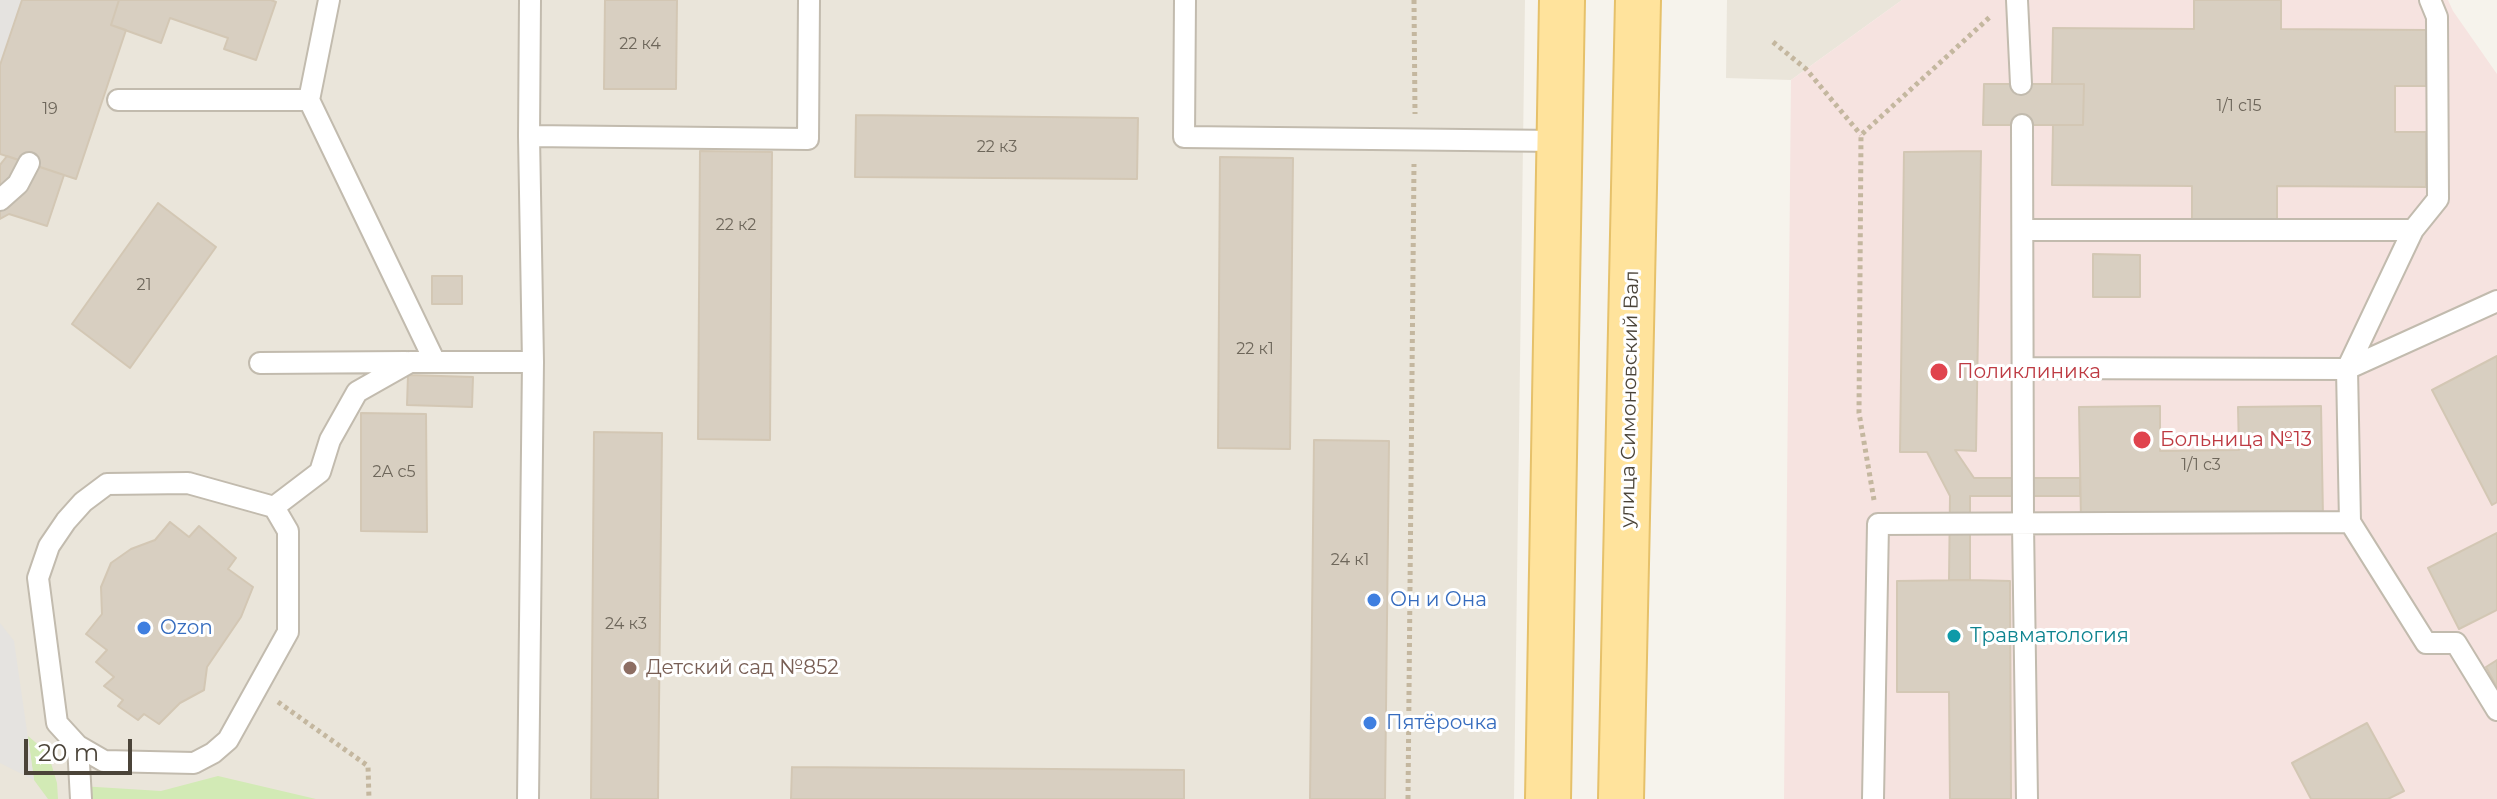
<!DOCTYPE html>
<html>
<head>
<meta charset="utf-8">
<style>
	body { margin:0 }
	#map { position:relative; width:2497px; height:799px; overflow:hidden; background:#f6f3ec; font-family:Montserrat,sans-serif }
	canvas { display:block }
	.scale { position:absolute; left:24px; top:739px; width:108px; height:36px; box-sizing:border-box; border:4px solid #4b4439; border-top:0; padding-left:10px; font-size:24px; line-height:28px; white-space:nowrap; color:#4b4439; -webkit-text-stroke:6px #fff; paint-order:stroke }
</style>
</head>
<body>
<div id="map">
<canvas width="2497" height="799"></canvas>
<div class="scale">20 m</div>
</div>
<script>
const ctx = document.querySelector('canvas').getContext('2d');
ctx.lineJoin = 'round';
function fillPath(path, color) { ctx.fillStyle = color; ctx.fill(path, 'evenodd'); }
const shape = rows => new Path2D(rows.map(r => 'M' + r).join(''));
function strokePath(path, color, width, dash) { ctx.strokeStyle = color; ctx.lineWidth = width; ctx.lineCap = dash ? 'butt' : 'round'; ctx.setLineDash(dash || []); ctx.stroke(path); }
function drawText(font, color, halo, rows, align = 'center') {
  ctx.font = font + ' Montserrat,sans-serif'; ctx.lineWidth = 6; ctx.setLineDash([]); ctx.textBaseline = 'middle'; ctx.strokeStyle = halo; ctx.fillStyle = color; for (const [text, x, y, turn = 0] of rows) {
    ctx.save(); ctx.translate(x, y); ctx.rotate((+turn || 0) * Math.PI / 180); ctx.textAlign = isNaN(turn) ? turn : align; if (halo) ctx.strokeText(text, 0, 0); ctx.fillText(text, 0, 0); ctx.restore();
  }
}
const residential = shape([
	[0,0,1525,0,1514,799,0,799],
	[1727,0,1902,0,1791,80,1726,78]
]);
const medical = shape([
	[1902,0,2448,0,2453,11,2497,74,2497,799,1784,799,1791,80]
]);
const green = shape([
	[28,736,48,753,57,783,58,799,48,799,34,780],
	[218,776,316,799,81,799,80,786,161,791]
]);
const parking = shape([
	[0,0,22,0,0,65],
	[0,623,14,641,34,780,0,763]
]);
const building = shape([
	[22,0,119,0,111,25,126,30,76,179,0,154,0,65,22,0],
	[119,0,271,0,276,2,256,60,224,49,228,38,170,18,161,43,111,25,119,0],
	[605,0,677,0,676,89,604,89,605,0],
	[2194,0,2281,0,2281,29,2426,30,2426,86,2395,86,2395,132,2426,132,2426,187,2277,186,2277,223,2192,223,2192,186,2052,185,2053,125,2083,125,2084,84,2052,84,2053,28,2194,29,2194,0],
	[1984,84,2084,84,2083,125,1983,125,1984,84],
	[856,115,1138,118,1137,179,855,177,856,115],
	[700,151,772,152,770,440,698,439,700,151],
	[1981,151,1976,451,1955,450,1974,478,2080,478,2080,496,1970,496,1970,580,1949,580,1950,496,1927,452,1900,452,1904,152,1981,151],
	[7,156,64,175,47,226,9,214,0,219,0,165,7,156],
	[1220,157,1293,158,1290,449,1218,448,1220,157],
	[158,203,216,247,130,368,72,324,158,203],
	[2093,254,2140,255,2140,297,2093,297,2093,254],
	[432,276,462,276,462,304,432,304,432,276],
	[2497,356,2497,502,2492,505,2432,390,2497,356],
	[408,375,473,377,472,407,407,405,408,375],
	[2160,406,2160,451,2239,450,2238,407,2321,406,2323,518,2081,521,2079,407,2160,406],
	[361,413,426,414,427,532,361,531,361,413],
	[594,432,662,433,658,799,591,799,594,432],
	[1314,440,1389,441,1385,799,1310,799,1314,440],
	[170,522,189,537,199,526,236,558,228,569,253,587,241,617,207,667,204,690,180,703,159,724,144,714,138,720,118,706,123,700,104,686,114,677,96,662,107,650,86,634,102,614,101,587,111,563,131,549,155,540,170,522],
	[2497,533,2497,610,2459,629,2428,568,2497,533],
	[1970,580,2010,581,2011,799,1950,799,1949,692,1897,692,1897,581,1970,580],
	[2497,660,2497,687,2486,667,2497,660],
	[2367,723,2404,791,2388,799,2311,799,2292,763,2367,723],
	[792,767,1184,770,1184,799,791,799,792,767]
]);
const path = shape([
	[1414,0,1415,114],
	[1773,42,1806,69,1861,135],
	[1874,500,1859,413,1861,135,1991,16],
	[278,702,368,766,369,799],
	[1408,799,1414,164]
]);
const lane = shape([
	[1185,0,1184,137,1559,141],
	[2017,0,2021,84],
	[118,100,309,100,329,0],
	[309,100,435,362],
	[2022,125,2023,524,2027,799],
	[529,136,808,139,809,0],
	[0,200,18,184,29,163],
	[2023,230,2413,230,2347,369,2350,522,2426,643,2456,643,2497,710],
	[2413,230,2438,199,2437,17,2430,0],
	[260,363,406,362],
	[2022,368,2347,369,2497,301],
	[188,483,274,507,288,531,288,632,228,740,213,753,194,763,104,761,78,746,57,723,38,578,49,546,66,521,83,502,107,484,188,483],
	[274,507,320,472,330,440,357,392,410,362,533,362],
	[78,746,81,799],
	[528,799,533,362,529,136,530,0],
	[1873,799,1878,524,2350,522]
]);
const primary = shape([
	[1548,799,1562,0],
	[1621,799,1638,0]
]);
const markers = [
	[1939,372,10,"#e0444e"],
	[2142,440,10,"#e0444e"],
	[1374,600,8,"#3f7fe0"],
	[144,628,8,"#3f7fe0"],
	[1954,636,8,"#0f9aa8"],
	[630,668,8,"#8d6e63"],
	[1370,723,8,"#3f7fe0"]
];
const numberNames = [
	["22 к4",640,44],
	["1/1 с15",2239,106],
	["19",50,109],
	["22 к3",997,147],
	["22 к2",736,225],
	["21",144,285],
	["22 к1",1255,349],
	["1/1 с3",2201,465],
	["2А с5",394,472],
	["24 к1",1350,560],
	["24 к3",626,624]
];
const healthNames = [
	["Поликлиника",1957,372],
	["Больница №13",2160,440]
];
const streetNames = [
	["улица Симоновский Вал",1630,399,-89]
];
const shopNames = [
	["Он и Она",1390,600],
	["Ozon",160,628],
	["Пятёрочка",1386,723]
];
const cultureNames = [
	["Травматология",1970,636]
];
const educationNames = [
	["Детский сад №852",646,668]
];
fillPath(residential, '#eae5da');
fillPath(medical, '#f6e3e0');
fillPath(green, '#d2eab5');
fillPath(parking, '#e5e3e0');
fillPath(building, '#d8cfc1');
strokePath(building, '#d3c7b4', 2);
strokePath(lane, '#c2bbae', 24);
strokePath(primary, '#e6c16a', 48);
strokePath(path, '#c4b79f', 5, [4, 4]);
strokePath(lane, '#fff', 20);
strokePath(primary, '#ffe39c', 44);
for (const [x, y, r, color] of markers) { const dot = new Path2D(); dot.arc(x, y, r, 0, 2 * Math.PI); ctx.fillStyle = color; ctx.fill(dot); strokePath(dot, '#fff', 3); }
drawText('16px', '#6e675b', null, numberNames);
drawText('20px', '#be3a42', '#fff', healthNames, 'left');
drawText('20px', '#4b4439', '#fff', streetNames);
drawText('20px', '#366cbe', '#fff', shopNames, 'left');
drawText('20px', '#0d838f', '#fff', cultureNames, 'left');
drawText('20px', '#785e54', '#fff', educationNames, 'left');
</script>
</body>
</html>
